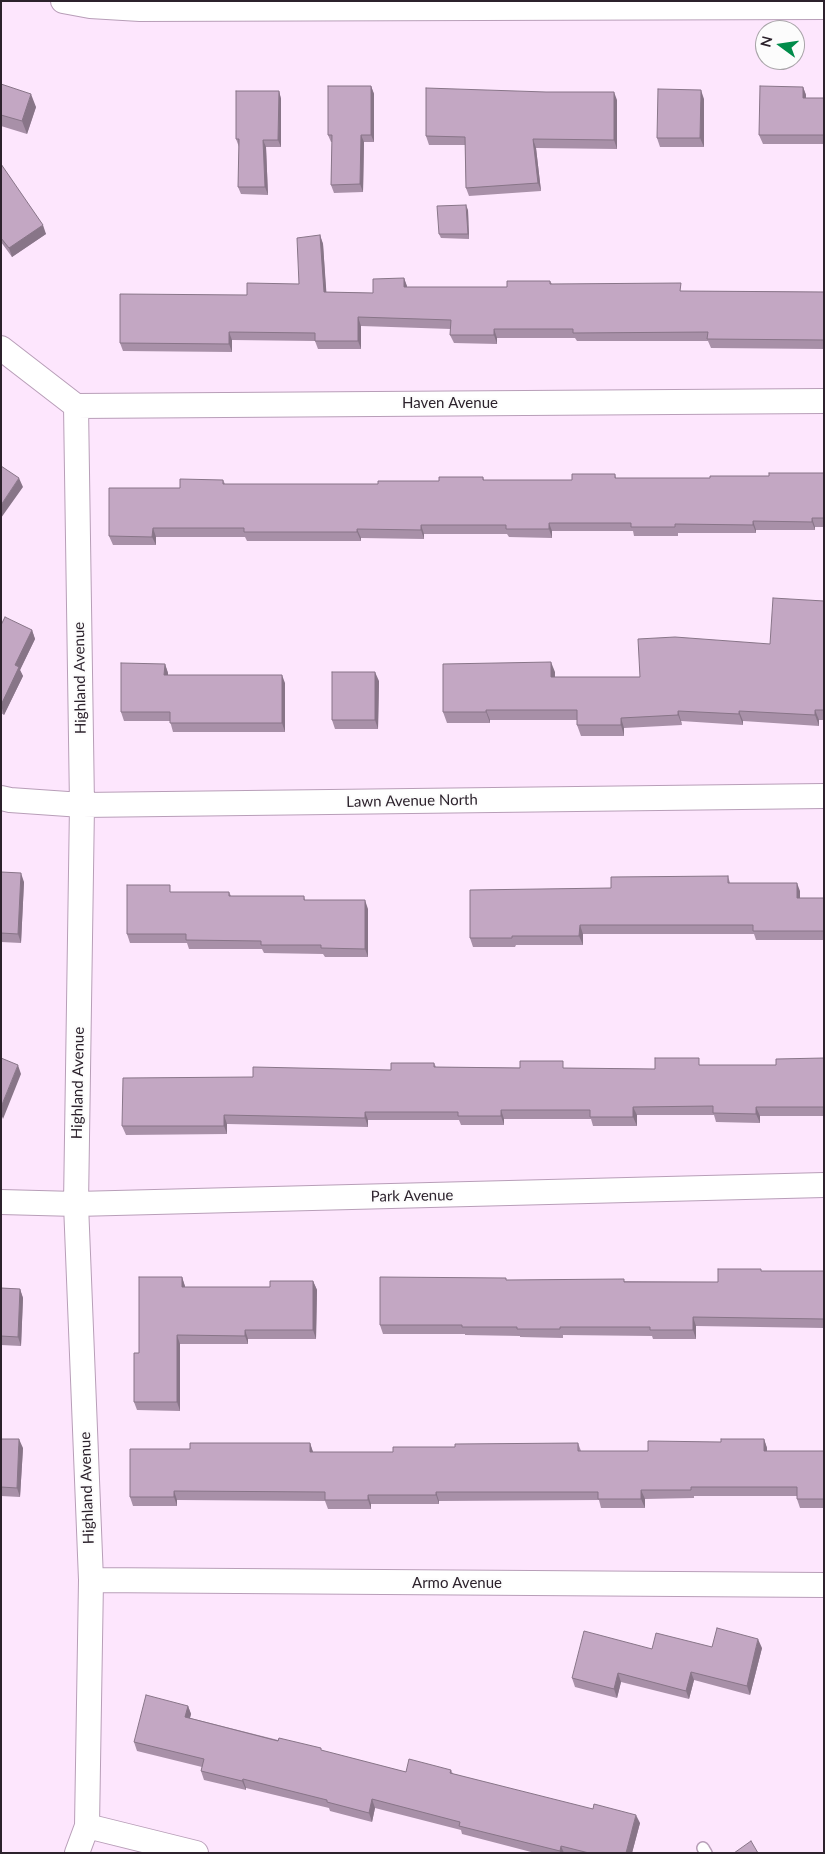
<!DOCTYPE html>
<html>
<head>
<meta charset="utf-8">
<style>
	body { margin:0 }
	#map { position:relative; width:825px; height:1854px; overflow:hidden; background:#fde6fd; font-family:Lato,sans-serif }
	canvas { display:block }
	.frame { position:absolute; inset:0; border:2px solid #2c222c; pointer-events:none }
	.north { position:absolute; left:755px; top:20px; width:50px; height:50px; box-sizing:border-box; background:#fcfcfc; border:1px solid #a9a5a9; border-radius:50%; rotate:284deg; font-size:14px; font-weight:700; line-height:20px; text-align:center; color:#2c222c }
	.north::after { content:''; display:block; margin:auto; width:18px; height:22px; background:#008c4a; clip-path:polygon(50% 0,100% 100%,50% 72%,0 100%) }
</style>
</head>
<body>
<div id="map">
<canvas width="825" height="1854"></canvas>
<div class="frame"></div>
<div class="north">N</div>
</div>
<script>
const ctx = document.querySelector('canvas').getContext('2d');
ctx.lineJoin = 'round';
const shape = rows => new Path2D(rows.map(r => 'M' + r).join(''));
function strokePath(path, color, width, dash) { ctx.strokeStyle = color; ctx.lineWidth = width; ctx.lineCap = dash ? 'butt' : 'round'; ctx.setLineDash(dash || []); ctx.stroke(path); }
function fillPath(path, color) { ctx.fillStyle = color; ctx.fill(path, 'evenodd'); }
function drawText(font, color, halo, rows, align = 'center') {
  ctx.font = font + ' Lato,sans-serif'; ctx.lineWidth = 4; ctx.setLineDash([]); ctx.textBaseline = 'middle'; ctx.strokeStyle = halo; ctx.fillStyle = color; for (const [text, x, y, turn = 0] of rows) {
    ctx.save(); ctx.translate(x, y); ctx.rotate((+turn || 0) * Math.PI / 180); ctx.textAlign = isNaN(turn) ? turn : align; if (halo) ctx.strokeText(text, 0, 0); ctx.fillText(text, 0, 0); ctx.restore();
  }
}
const lane = shape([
	[703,1848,706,1853]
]);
const street = shape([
	[63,1,90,6,140,9,824,7],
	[1,348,76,406,82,805,76,1204,91,1580,87,1826,77,1853],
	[76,406,824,401],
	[1,798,10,800,82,805,824,796],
	[1,1202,76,1204,824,1185],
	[91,1580,824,1585],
	[87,1826,196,1853]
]);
const wall = shape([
	[1,84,36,107,27,134,1,126],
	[371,86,374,94,374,142,364,142,363,192,334,193,331,185,332,142,331,142,328,135],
	[803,87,806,95,806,98,824,98,824,144,763,144,759,135],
	[279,91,281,99,281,147,266,147,268,195,241,194,238,187,239,147,236,139],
	[704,99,704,147,660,147,657,138],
	[617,100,617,149,536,148,541,191,469,196,466,188,465,145,429,145,426,136],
	[1,164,46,234,12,257,1,242],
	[468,210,469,239,441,238,439,234],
	[320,235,323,244,326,292,373,293,404,278,407,287,507,287,550,281,552,284,683,291,824,292,824,349,711,348,708,341,577,341,575,338,497,338,497,344,454,343,450,335,451,329,361,326,361,349,318,349,315,341,232,340,232,352,123,351,120,343,247,295,299,284],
	[824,473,824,527,815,527,815,530,756,530,756,533,678,533,678,536,634,536,633,531,552,531,552,538,509,537,507,534,424,534,424,539,361,538,361,541,247,541,245,537,156,537,156,545,113,545,109,536,180,488,223,480,225,484,378,484,439,481,483,477,484,480,572,480,615,474,616,478,710,478,769,476],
	[824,601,824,720,819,720,819,726,743,721,743,725,681,721,682,725,624,728,624,736,581,736,577,725,577,720,490,720,490,723,447,723,443,712,555,672,555,677,640,677,770,644],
	[1,625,32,630,35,639,20,670,23,676,4,715,1,713],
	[165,664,168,673,168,675,285,683,285,732,173,732,170,721,124,721,121,712],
	[379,681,378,729,335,729,332,720],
	[1,872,24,882,21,943,1,942],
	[728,876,730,883,800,891,800,898,824,898,824,940,756,940,754,934,583,934,583,945,516,945,515,947,473,947,470,938,611,888],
	[172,892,229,892,231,896,304,896,305,900,368,909,368,957,325,957,323,954,264,953,262,949,189,949,187,943,130,943,127,934],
	[824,1058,824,1116,760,1116,760,1123,716,1122,714,1115,637,1115,637,1126,593,1126,591,1119,504,1119,504,1125,461,1125,459,1120,368,1120,368,1127,227,1124,227,1134,126,1135,122,1126,253,1077,391,1070,434,1063,436,1067,655,1069,701,1065,776,1065],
	[762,1271,824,1271,824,1328,696,1326,696,1339,653,1339,652,1336,563,1335,563,1338,520,1337,520,1336,465,1335,465,1334,383,1334,380,1325,506,1280,718,1282],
	[182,1277,185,1287,270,1287,313,1281,317,1290,316,1339,248,1339,248,1344,180,1344,180,1411,137,1410,134,1402,139,1353],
	[1,1288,20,1289,23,1298,21,1346,1,1345],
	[1,1439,23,1448,20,1497,1,1496],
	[764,1439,767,1448,767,1451,824,1451,824,1508,800,1508,797,1499,797,1496,694,1496,694,1498,645,1499,645,1508,601,1508,599,1500,439,1501,439,1504,371,1504,371,1509,328,1509,325,1501,177,1500,177,1506,133,1506,130,1497,190,1449,310,1443,313,1452,393,1452,455,1447,578,1443,581,1451,648,1451,721,1442],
	[712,1647,762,1648,750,1695,694,1680,689,1699,621,1682,617,1698,575,1687,572,1678,652,1649],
	[188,1706,191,1714,190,1718,406,1772,451,1770,453,1774,640,1823,632,1853,535,1853,462,1834,461,1830,375,1808,372,1822,330,1811,329,1808,246,1788,246,1790,204,1780,201,1771,202,1767,137,1751,134,1742]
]);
const shadedWall = shape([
	[371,86,374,94,374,142,371,135],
	[803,87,806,95,806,107,803,98],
	[701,90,704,99,704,147,700,138],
	[279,91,281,99,281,147,278,140],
	[614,92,617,100,617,149,614,140],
	[31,94,36,107,27,134,22,121],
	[361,135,364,142,363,192,360,184],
	[533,139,536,148,541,191,538,183],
	[263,140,266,147,268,195,265,187],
	[466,205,468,210,469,239,468,234],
	[43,225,46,234,12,257,9,248],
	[320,235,323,244,327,301,324,292],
	[404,278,407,286,407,296,404,287],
	[358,317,361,326,361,349,358,341],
	[494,329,497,338,497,344,494,335],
	[229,332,232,340,232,352,229,344],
	[19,478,23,487,1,518,1,505],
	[812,518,815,527,815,530,812,522],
	[753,521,756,530,756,533,753,525],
	[549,523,552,531,552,538,549,529],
	[421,525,424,534,424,539,421,530],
	[153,528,156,537,156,545,152,537],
	[357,529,361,538,361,541,357,532],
	[32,630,35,639,20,670,23,676,4,715,1,705,15,665],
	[551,662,555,672,555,687,551,677],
	[165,664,168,673,168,684,164,675],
	[375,672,379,681,378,729,375,720],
	[282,675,285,683,285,732,282,723],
	[486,710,490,720,490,723,486,712],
	[815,710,819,720,819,726,815,715],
	[678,711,681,721,682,725,678,715],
	[739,711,743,721,743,725,739,714],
	[621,718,624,728,624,736,621,725],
	[21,873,24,882,21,943,18,934],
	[797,883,800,891,800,907,797,898],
	[365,900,368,909,368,957,365,949],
	[580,925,583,934,583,945,579,936],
	[18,1065,21,1074,3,1119,1,1114,1,1107],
	[633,1107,637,1115,637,1126,633,1117],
	[756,1107,760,1116,760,1123,756,1114],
	[501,1110,504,1119,504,1125,501,1116],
	[365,1112,368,1120,368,1127,365,1118],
	[224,1115,227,1124,227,1134,224,1126],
	[182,1277,185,1286,185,1295,182,1287],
	[313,1281,317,1290,316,1339,313,1330],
	[20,1289,23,1298,21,1346,18,1337],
	[693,1317,696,1326,696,1339,693,1330],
	[245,1330,248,1339,248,1344,245,1336],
	[177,1335,180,1344,180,1411,177,1402],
	[19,1439,23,1448,20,1497,17,1488],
	[764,1439,767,1448,767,1459,764,1451],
	[310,1443,313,1452,310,1452],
	[641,1490,645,1499,645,1508,641,1499],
	[174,1491,177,1500,177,1506,174,1497],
	[436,1492,439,1501,439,1504,436,1495],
	[368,1495,371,1504,371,1509,368,1500],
	[758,1639,762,1648,750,1695,747,1686],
	[691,1672,694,1680,689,1699,686,1691],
	[618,1673,621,1682,617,1698,614,1689],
	[188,1706,191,1714,188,1725,185,1717],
	[243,1779,246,1788,246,1790,242,1781],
	[372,1799,375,1808,372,1822,369,1813],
	[636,1815,640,1823,632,1853,626,1853],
	[561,1846,564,1853,560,1853,560,1851]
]);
const building = shape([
	[1,84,31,94,22,121,1,115,1,84],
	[328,86,371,86,371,135,361,135,360,184,331,185,332,135,328,135,328,86],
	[760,86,803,87,803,98,824,98,824,135,759,135,760,86],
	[426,88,546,92,614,92,614,140,533,139,538,183,466,188,465,137,426,136,426,88],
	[658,89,701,90,700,138,657,138,658,89],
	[236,91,279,91,278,140,263,140,265,187,238,187,239,139,236,139,236,91],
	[1,164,43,225,9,248,1,238,1,164],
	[466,205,468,234,439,234,437,206,466,205],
	[320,235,324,292,373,293,373,279,404,278,404,287,507,287,507,281,550,281,550,284,681,283,680,291,824,292,824,340,707,339,708,332,573,333,573,329,494,329,494,335,450,335,451,320,358,317,358,341,315,341,315,333,229,332,229,344,120,343,120,294,247,295,247,283,299,284,297,238,320,235],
	[1,466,19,478,1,505,1,466],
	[769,473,824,473,824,518,812,518,812,522,753,521,753,525,675,524,675,527,631,527,631,523,549,523,549,529,506,529,506,525,421,525,421,530,357,529,357,532,244,532,244,528,153,528,152,537,109,536,109,488,180,488,180,479,223,480,223,484,378,484,378,481,439,481,439,477,483,477,483,480,572,480,572,474,615,474,615,478,710,478,710,476,769,476,769,473],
	[773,598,824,601,824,710,815,710,815,715,739,711,739,714,678,711,678,715,621,718,621,725,577,725,577,710,486,710,486,712,443,712,443,664,551,662,551,677,640,677,638,639,675,637,770,644,773,598],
	[5,617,32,630,15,665,19,667,1,705,1,625,5,617],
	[121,663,165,664,164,675,282,675,282,723,170,723,170,712,121,712,121,663],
	[332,672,375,672,375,720,332,720,332,672],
	[1,872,21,873,18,934,1,933,1,872],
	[728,876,728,883,797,883,797,898,824,898,824,931,753,931,753,925,580,925,579,936,512,936,512,938,470,938,470,890,611,888,611,877,728,876],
	[127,885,170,885,170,892,229,892,229,896,304,896,304,900,365,900,365,949,321,948,321,945,261,945,261,941,186,940,186,934,127,934,127,885],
	[1,1058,18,1065,1,1107,1,1058],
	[655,1058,699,1058,699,1065,776,1065,776,1059,824,1058,824,1107,756,1107,756,1114,713,1113,713,1106,633,1107,633,1117,590,1117,590,1110,501,1110,501,1116,458,1116,458,1112,365,1112,365,1118,224,1115,224,1126,122,1126,123,1078,253,1077,253,1067,391,1070,391,1063,434,1063,434,1067,520,1068,520,1061,563,1061,563,1068,655,1069,655,1058],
	[718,1269,761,1269,761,1271,824,1271,824,1319,693,1317,693,1330,650,1330,650,1327,560,1327,560,1329,517,1329,517,1327,462,1327,462,1325,380,1325,380,1277,506,1278,506,1280,624,1279,624,1282,718,1282,718,1269],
	[139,1277,182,1277,182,1287,270,1287,270,1281,313,1281,313,1330,245,1330,245,1336,177,1335,177,1402,134,1402,134,1353,139,1353,139,1277],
	[1,1288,20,1289,18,1337,1,1336,1,1288],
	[1,1439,19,1439,17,1488,1,1487,1,1439],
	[721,1439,764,1439,764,1451,824,1451,824,1499,797,1499,797,1487,691,1487,691,1490,641,1490,641,1499,598,1499,598,1492,436,1492,436,1495,368,1495,368,1500,325,1500,325,1492,174,1491,174,1497,130,1497,130,1449,190,1449,190,1443,310,1443,310,1452,393,1452,393,1447,455,1447,455,1444,578,1443,578,1451,648,1451,648,1441,721,1442,721,1439],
	[717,1628,758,1639,747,1686,691,1672,686,1691,618,1673,614,1689,572,1678,584,1631,652,1649,656,1633,712,1647,717,1628],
	[146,1695,188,1706,185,1717,278,1741,279,1738,321,1748,321,1750,406,1772,409,1759,451,1770,450,1773,593,1809,594,1804,636,1815,626,1853,589,1853,561,1846,560,1851,459,1826,460,1822,372,1799,369,1813,327,1802,327,1800,243,1779,242,1781,201,1771,204,1759,134,1742,146,1695],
	[751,1841,758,1853,734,1853,751,1841]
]);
const streetNames = [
	["Haven Avenue",450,403],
	["Highland Avenue",80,678,-91],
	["Lawn Avenue North",412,801,-1],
	["Highland Avenue",78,1083,-89],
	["Park Avenue",412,1196,-1],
	["Highland Avenue",87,1488,-92],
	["Armo Avenue",457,1583]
];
strokePath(lane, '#b89eb8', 14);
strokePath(street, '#b89eb8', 26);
strokePath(lane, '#fff', 11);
strokePath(street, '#fff', 24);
fillPath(wall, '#a890a8');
fillPath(shadedWall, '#887588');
fillPath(building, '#c3a7c3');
strokePath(building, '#887588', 1);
drawText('15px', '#2c222c', '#fcfcfc', streetNames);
</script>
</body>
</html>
